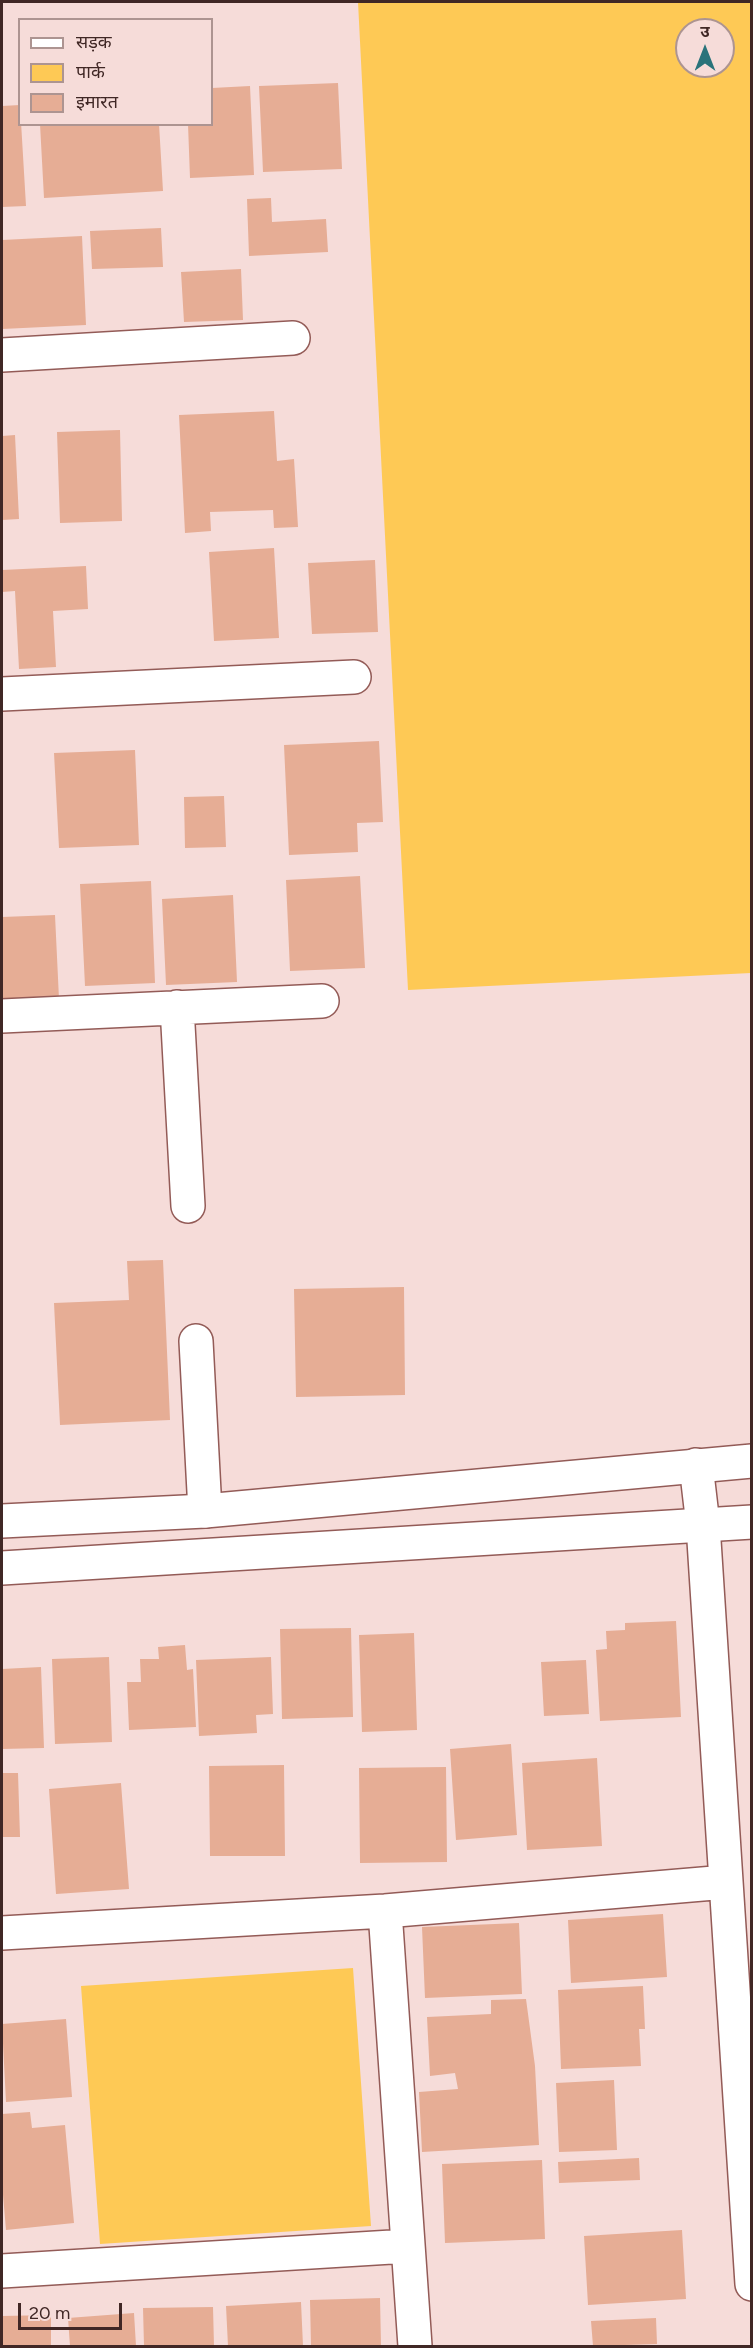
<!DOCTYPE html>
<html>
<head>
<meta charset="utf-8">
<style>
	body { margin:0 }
	#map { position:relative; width:753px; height:2348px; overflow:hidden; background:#f6dcd9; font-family:Figtree,"Noto Sans Devanagari",sans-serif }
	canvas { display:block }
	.frame { position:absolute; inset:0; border:3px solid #402725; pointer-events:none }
	.legend { position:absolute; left:18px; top:18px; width:195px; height:108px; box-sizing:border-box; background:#f6dcd9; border:2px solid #ad9491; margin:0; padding:8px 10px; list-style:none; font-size:18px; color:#402725 }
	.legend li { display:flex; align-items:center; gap:12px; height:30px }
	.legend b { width:30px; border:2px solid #ad9491 }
	.north { position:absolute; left:675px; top:18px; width:60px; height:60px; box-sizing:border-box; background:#f6dcd9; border:2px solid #ad9491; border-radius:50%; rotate:0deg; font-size:16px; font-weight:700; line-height:24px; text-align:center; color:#402725 }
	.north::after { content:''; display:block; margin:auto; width:21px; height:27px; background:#2a737a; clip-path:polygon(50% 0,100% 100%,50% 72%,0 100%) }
	.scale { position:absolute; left:18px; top:2303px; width:104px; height:27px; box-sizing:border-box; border:3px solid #402725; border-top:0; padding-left:8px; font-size:18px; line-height:21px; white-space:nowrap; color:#402725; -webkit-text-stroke:4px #f6dcd9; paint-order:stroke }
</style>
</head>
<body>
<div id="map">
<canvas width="753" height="2348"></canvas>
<div class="frame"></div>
<ul class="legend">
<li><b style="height:8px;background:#fff"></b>सड़क</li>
<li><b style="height:16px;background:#fec955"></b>पार्क</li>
<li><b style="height:16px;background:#e6ad95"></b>इमारत</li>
</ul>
<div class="north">उ</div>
<div class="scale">20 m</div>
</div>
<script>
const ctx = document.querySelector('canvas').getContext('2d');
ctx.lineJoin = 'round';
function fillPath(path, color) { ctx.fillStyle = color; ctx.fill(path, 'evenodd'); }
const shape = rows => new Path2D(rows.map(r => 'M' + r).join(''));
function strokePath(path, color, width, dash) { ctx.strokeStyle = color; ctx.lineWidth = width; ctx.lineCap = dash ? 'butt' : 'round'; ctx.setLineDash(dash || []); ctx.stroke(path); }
const green = shape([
	[358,2,751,2,751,973,408,990],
	[687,30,723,30,723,66,687,66],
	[353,1968,371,2226,100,2244,81,1986]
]);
const building = shape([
	[338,83,342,169,263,172,259,86],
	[250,86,254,175,190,178,188,124,212,124,212,88],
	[20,105,26,206,2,207,2,106],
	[40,124,159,124,163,191,44,198],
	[271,198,272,222,326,219,328,252,249,256,247,199],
	[161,228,163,267,92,269,90,231],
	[82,236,86,325,2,329,2,240],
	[241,269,243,320,184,322,181,272],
	[274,411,277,461,294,459,298,527,274,528,273,510,210,512,211,531,185,533,179,415],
	[120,430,122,521,60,523,57,432],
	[15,435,19,519,2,520,2,436],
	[274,548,279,638,214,641,209,552],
	[375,560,378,632,312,634,308,563],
	[86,566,88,609,53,611,56,667,19,669,15,591,2,592,2,570],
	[379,741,383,822,357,823,358,852,289,855,284,745],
	[135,750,139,845,59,848,54,753],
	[224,796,226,847,185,848,184,797],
	[360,876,365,968,290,971,286,880],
	[151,881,155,983,85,986,80,884],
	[233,895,237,982,166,985,162,899],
	[55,915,59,999,3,1002,2,917],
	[163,1260,170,1420,60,1425,54,1303,129,1300,127,1261],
	[404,1287,405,1395,296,1397,294,1289],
	[676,1621,681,1717,600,1721,596,1650,607,1649,606,1631,625,1630,625,1623],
	[351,1628,353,1717,282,1719,280,1629],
	[414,1633,417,1730,362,1732,359,1635],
	[185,1645,187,1670,193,1669,196,1727,129,1730,127,1682,141,1682,140,1659,159,1659,158,1647],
	[109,1657,112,1742,55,1744,52,1659],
	[271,1657,273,1714,256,1715,257,1733,199,1736,196,1660],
	[586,1660,589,1714,544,1716,541,1662],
	[41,1667,44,1748,2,1749,2,1669],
	[511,1744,517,1835,456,1840,450,1749],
	[597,1758,602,1846,527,1850,522,1763],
	[284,1765,285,1856,210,1856,209,1766],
	[446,1767,447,1862,360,1863,359,1768],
	[2,1773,18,1773,20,1837,2,1837],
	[121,1783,129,1889,56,1894,49,1789],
	[663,1914,667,1977,571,1983,568,1920],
	[519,1923,522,1994,425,1998,422,1927],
	[643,1986,645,2029,639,2029,641,2066,561,2069,558,1990],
	[526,1999,535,2066,539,2145,422,2152,419,2092,458,2089,455,2073,430,2076,427,2017,491,2014,491,2000],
	[66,2019,72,2097,6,2102,2,2024],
	[614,2080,617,2150,559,2152,556,2083],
	[30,2112,32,2128,65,2125,74,2223,6,2230,2,2183,2,2114],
	[639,2158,640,2180,559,2183,558,2162],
	[542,2160,545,2239,445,2243,442,2164],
	[682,2230,686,2299,588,2305,584,2236],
	[380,2298,381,2346,311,2346,310,2300],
	[301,2302,303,2346,228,2346,226,2306],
	[213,2307,214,2346,144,2346,143,2308],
	[134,2313,136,2346,70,2346,68,2318],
	[51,2315,51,2346,2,2346,2,2316],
	[656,2318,657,2344,593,2346,591,2321]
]);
const minor = shape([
	[2,355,293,338],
	[2,694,354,677],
	[177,1007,188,1206],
	[2,1016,322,1001],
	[196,1341,205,1511],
	[696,1465,703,1525,752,2284],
	[385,1911,415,2346],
	[2,1933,385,1911,726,1882],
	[2,2271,408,2246]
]);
const tertiary = shape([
	[2,1521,205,1511,752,1461],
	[2,1568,752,1522]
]);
fillPath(green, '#fec955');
fillPath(building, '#e6ad95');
strokePath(minor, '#935b57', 36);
strokePath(tertiary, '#935b57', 36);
strokePath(minor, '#fff', 33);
strokePath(tertiary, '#fff', 33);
</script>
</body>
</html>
